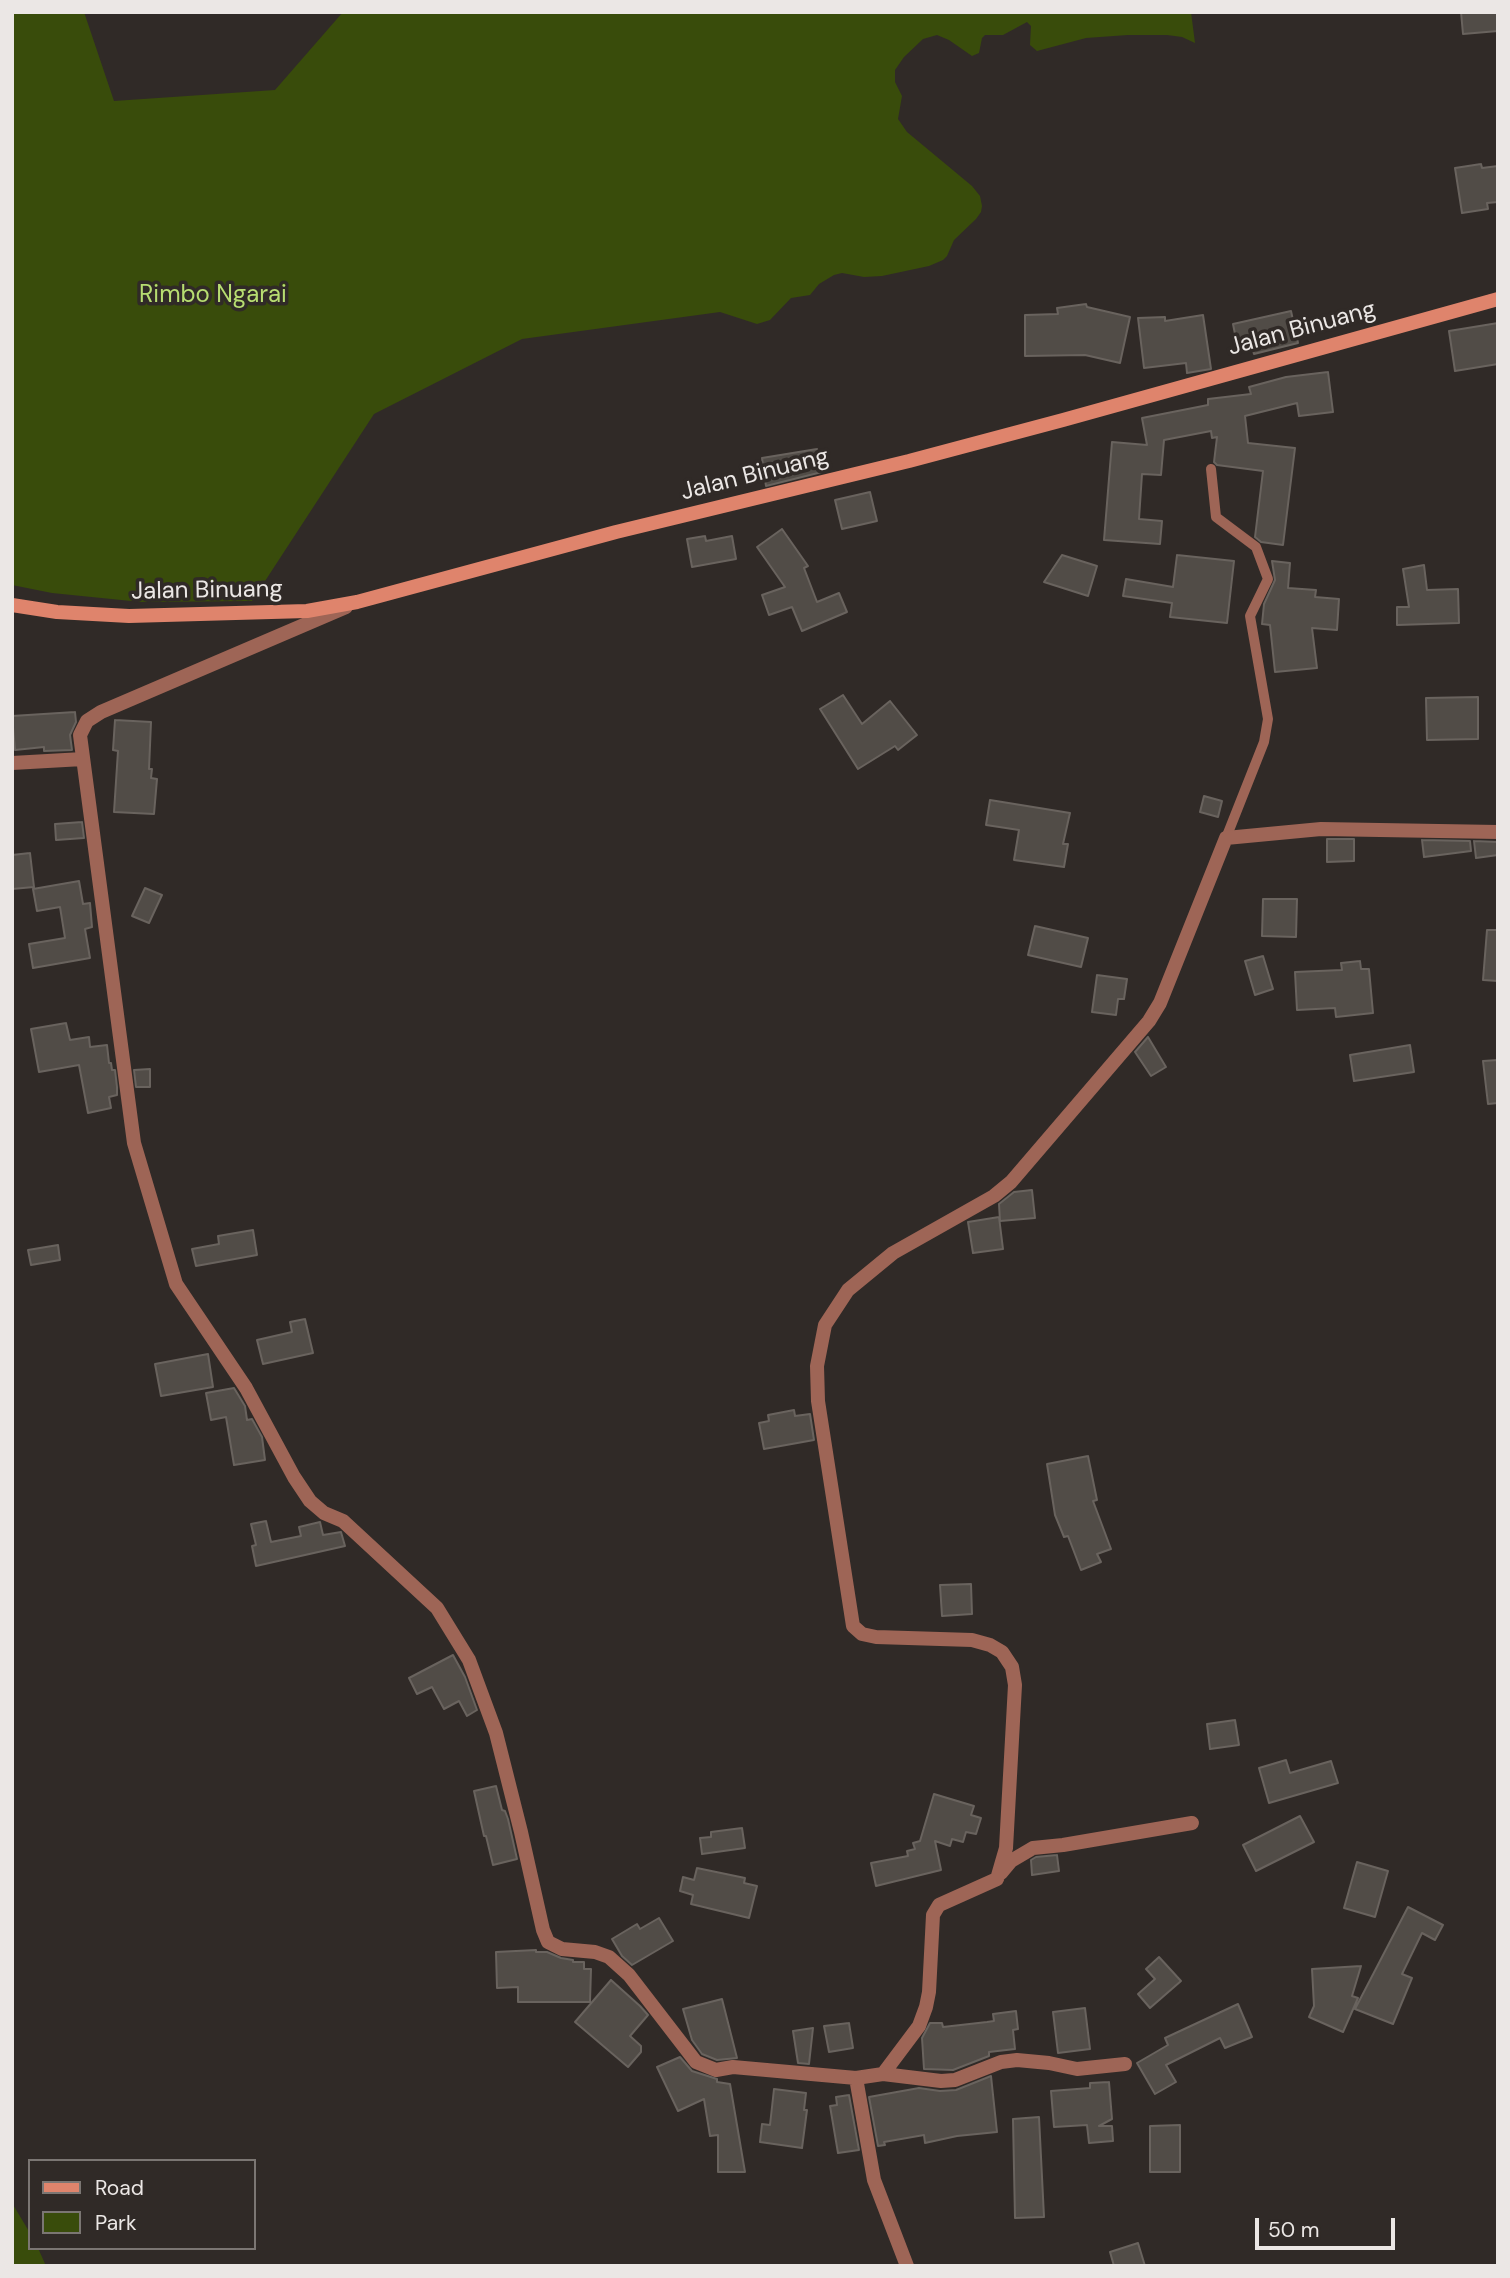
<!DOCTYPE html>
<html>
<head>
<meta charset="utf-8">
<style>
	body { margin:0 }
	#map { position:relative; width:1510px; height:2278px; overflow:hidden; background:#302a27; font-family:"DM Sans",sans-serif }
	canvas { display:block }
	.frame { position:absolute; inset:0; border:14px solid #ebe7e5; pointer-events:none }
	.legend { position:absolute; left:28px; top:2159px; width:228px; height:91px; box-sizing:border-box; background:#302a27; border:2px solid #7b7673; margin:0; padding:9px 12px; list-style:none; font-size:21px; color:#ebe7e5 }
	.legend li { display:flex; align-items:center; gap:14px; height:35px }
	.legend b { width:35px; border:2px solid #7b7673 }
	.scale { position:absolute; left:1255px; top:2218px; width:140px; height:32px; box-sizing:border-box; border:4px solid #ebe7e5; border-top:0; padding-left:9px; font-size:21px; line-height:24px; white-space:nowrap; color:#ebe7e5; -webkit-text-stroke:5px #302a27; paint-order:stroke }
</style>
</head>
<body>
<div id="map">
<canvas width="1510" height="2278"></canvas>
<div class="frame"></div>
<ul class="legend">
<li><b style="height:9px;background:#df846c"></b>Road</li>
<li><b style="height:19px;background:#394c0b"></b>Park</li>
</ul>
<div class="scale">50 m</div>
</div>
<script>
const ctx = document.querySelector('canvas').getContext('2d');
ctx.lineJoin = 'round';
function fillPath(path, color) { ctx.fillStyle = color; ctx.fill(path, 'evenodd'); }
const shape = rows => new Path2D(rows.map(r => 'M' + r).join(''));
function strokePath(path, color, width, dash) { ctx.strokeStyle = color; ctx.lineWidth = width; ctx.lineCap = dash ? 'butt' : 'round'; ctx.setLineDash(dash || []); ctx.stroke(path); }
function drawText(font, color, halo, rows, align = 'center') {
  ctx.font = font + ' "DM Sans",sans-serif'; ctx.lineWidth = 7; ctx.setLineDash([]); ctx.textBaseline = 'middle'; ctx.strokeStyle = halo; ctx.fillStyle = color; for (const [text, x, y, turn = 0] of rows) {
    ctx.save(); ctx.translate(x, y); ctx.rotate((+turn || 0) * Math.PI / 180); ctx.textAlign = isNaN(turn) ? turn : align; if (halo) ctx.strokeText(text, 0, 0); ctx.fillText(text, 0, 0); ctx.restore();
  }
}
const green = shape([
	[12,12,84,12,114,101,275,90,343,12,1191,12,1195,43,1182,37,1167,35,1128,35,1086,38,1037,51,1030,45,1031,26,1027,22,1003,35,985,35,982,38,979,53,972,56,949,40,937,35,923,39,904,57,895,70,895,82,902,96,898,119,907,132,972,186,980,196,982,206,981,212,976,219,954,240,947,256,943,260,929,266,882,276,864,277,842,273,834,275,819,284,810,295,791,298,770,320,757,324,720,312,522,339,374,414,252,601,141,602,52,593,12,585],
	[12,2203,30,2233,30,2248,38,2248,46,2266,12,2266]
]);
const building = shape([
	[1461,12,1498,12,1498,31,1463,34,1461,12],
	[1481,164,1482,168,1498,166,1498,202,1487,203,1488,209,1462,213,1455,168,1481,164],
	[1086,304,1087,307,1130,317,1120,363,1085,355,1025,356,1025,315,1058,314,1057,308,1086,304],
	[1291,311,1298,343,1254,354,1249,336,1236,339,1233,324,1291,311],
	[1203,315,1211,369,1187,373,1186,363,1144,368,1138,318,1165,317,1165,321,1203,315],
	[1498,323,1498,364,1455,371,1449,331,1498,323],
	[1328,372,1333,412,1299,416,1297,403,1245,416,1248,443,1295,448,1283,545,1261,542,1255,537,1263,471,1217,465,1214,462,1217,437,1212,438,1211,431,1164,440,1161,475,1142,474,1139,519,1162,521,1160,544,1104,540,1112,442,1147,445,1142,418,1208,405,1208,399,1251,394,1249,387,1286,377,1328,372],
	[817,449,822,472,766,486,762,458,817,449],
	[870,492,877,521,842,529,835,500,870,492],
	[782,529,808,566,804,568,817,602,839,593,847,612,802,631,792,607,769,615,762,595,785,587,757,547,782,529],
	[705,536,706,541,732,536,736,559,692,567,687,539,705,536],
	[1062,555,1097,566,1088,596,1044,582,1062,555],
	[1177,555,1234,561,1227,623,1170,617,1172,603,1123,596,1126,579,1173,587,1177,555],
	[1272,561,1290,563,1288,588,1316,590,1315,597,1339,599,1337,630,1312,628,1317,668,1275,672,1270,625,1262,624,1264,604,1275,580,1272,561],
	[1424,565,1427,590,1458,589,1459,623,1397,625,1397,607,1409,607,1403,569,1424,565],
	[843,695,862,724,890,701,917,735,898,750,895,746,858,769,820,709,843,695],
	[1478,697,1478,739,1427,740,1426,698,1478,697],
	[75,712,76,722,70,735,72,750,44,751,44,747,15,750,12,716,75,712],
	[115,720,151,722,149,769,152,769,151,778,157,779,154,814,114,812,118,751,113,750,115,720],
	[1204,796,1222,801,1218,817,1200,812,1204,796],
	[990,800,1070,813,1063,844,1068,844,1064,867,1014,860,1019,830,986,825,990,800],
	[82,822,84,838,56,840,55,824,82,822],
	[1327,839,1354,839,1354,861,1327,862,1327,839],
	[1422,840,1470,841,1471,851,1424,857,1422,840],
	[1474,841,1498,842,1498,855,1476,858,1474,841],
	[30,853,34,887,12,889,12,855,30,853],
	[79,881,83,904,90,903,92,927,85,929,90,958,33,968,29,944,65,938,60,907,37,911,33,889,79,881],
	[145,888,162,895,149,923,132,916,145,888],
	[1263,899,1297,899,1296,937,1262,936,1263,899],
	[1035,926,1088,938,1081,967,1028,955,1035,926],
	[1487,930,1498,930,1498,981,1483,980,1487,930],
	[1263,956,1273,989,1255,995,1245,961,1263,956],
	[1360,961,1361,969,1369,969,1373,1013,1336,1017,1335,1008,1297,1010,1295,972,1342,970,1341,963,1360,961],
	[1097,975,1127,979,1124,999,1118,999,1116,1015,1092,1012,1097,975],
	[66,1023,70,1040,89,1037,90,1047,107,1045,109,1063,111,1063,112,1070,115,1070,117,1087,117,1095,109,1097,111,1108,88,1113,79,1065,39,1072,31,1029,66,1023],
	[1148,1037,1166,1067,1151,1076,1135,1052,1148,1037],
	[1410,1045,1414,1072,1354,1081,1350,1055,1410,1045],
	[1498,1060,1498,1103,1488,1104,1483,1061,1498,1060],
	[150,1069,150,1087,136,1087,134,1070,150,1069],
	[1032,1190,1035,1218,1000,1221,999,1204,1014,1192,1032,1190],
	[999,1217,1003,1249,973,1253,968,1222,999,1217],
	[253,1230,257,1255,196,1266,192,1249,219,1244,218,1236,253,1230],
	[58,1245,60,1260,31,1265,28,1250,58,1245],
	[305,1319,313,1353,263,1364,257,1340,292,1332,290,1322,305,1319],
	[208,1354,213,1387,161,1396,155,1364,208,1354],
	[234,1388,245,1406,247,1420,252,1419,262,1437,265,1460,234,1465,226,1417,211,1420,206,1393,234,1388],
	[794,1410,795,1416,810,1414,814,1440,764,1449,759,1423,769,1421,768,1415,794,1410],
	[1088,1456,1097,1500,1093,1501,1111,1549,1097,1554,1101,1562,1081,1570,1068,1536,1064,1537,1055,1515,1047,1464,1088,1456],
	[266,1521,271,1542,301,1536,299,1527,320,1522,323,1535,341,1532,345,1546,256,1566,252,1546,256,1545,251,1524,266,1521],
	[971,1584,972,1614,942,1616,940,1585,971,1584],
	[453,1655,465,1677,477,1710,467,1716,459,1701,444,1709,432,1687,417,1694,409,1678,453,1655],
	[1235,1720,1239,1745,1210,1749,1207,1724,1235,1720],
	[1286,1760,1290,1773,1331,1761,1338,1783,1269,1803,1259,1768,1286,1760],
	[496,1786,502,1810,505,1811,508,1819,517,1859,493,1865,486,1836,484,1836,474,1791,496,1786],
	[934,1794,974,1806,971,1815,981,1818,976,1834,966,1832,963,1842,952,1839,950,1846,935,1841,941,1870,876,1886,871,1863,908,1856,907,1851,915,1849,913,1843,920,1841,934,1794],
	[1300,1816,1314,1842,1256,1871,1243,1845,1300,1816],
	[742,1828,745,1848,702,1854,700,1838,711,1837,711,1832,742,1828],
	[1057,1855,1059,1871,1032,1875,1031,1860,1036,1857,1057,1855],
	[1357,1862,1388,1871,1375,1917,1344,1908,1357,1862],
	[697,1868,745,1878,744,1883,757,1886,749,1918,691,1904,693,1895,680,1891,683,1877,694,1880,697,1868],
	[1408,1907,1443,1925,1435,1940,1422,1933,1402,1974,1412,1978,1393,2024,1355,2009,1408,1907],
	[659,1918,673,1941,632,1965,622,1956,612,1939,637,1924,640,1929,659,1918],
	[536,1950,536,1952,547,1952,561,1958,573,1960,573,1962,584,1962,584,1969,591,1969,590,2002,518,2002,518,1987,497,1988,496,1952,536,1950],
	[1159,1957,1181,1981,1150,2008,1138,1994,1155,1979,1146,1969,1159,1957],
	[1361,1966,1352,1996,1358,1998,1343,2032,1309,2017,1314,2006,1312,1969,1361,1966],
	[611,1980,640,2006,648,2015,630,2036,641,2046,641,2052,628,2067,575,2022,611,1980],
	[722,1999,737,2058,717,2060,702,2054,692,2040,683,2009,722,1999],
	[1238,2004,1252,2037,1225,2048,1220,2038,1166,2065,1176,2082,1155,2094,1137,2063,1168,2045,1165,2038,1238,2004],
	[1085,2008,1090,2049,1058,2053,1053,2012,1085,2008],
	[1016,2011,1018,2029,1013,2030,1015,2049,989,2052,989,2056,953,2070,924,2069,922,2038,930,2023,942,2023,943,2027,987,2022,994,2021,993,2014,1016,2011],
	[849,2023,853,2048,829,2052,824,2026,849,2023],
	[813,2028,809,2064,798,2063,793,2031,813,2028],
	[680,2057,692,2071,717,2079,717,2082,730,2084,745,2172,718,2172,718,2135,710,2136,704,2099,678,2111,657,2067,680,2057],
	[991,2076,997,2132,957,2136,925,2143,924,2135,884,2142,885,2145,878,2146,869,2097,919,2088,940,2091,956,2090,991,2076],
	[1109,2082,1112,2119,1099,2126,1112,2126,1113,2141,1089,2143,1087,2125,1054,2127,1051,2091,1090,2088,1090,2083,1109,2082],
	[774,2089,806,2093,804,2110,807,2110,802,2148,760,2142,762,2124,770,2125,774,2089],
	[849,2095,859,2150,838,2153,830,2106,837,2105,836,2097,849,2095],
	[1039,2117,1044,2217,1015,2218,1013,2119,1039,2117],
	[1180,2125,1180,2172,1150,2172,1150,2126,1180,2125],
	[1138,2243,1145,2266,1114,2266,1110,2252,1138,2243]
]);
const lane = shape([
	[1211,469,1216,517,1256,547,1268,579,1250,616,1268,719,1264,742,1226,838]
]);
const street = shape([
	[346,607,101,712,87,721,80,735,134,1143,176,1284,246,1388,294,1477,310,1501,324,1513,343,1521,437,1608,469,1660,496,1733,521,1832,543,1930,548,1942,562,1949,595,1952,609,1957,629,1975,696,2062,716,2070,733,2067,856,2078,883,2074,941,2081,955,2080,1001,2062,1017,2060,1049,2063,1077,2069,1125,2064],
	[12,763,83,759],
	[1001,1873,1011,1861,1033,1848,1063,1845,1192,1823],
	[883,2074,919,2026,926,2007,929,1992,933,1915,939,1905,997,1879,1006,1848,1015,1685,1012,1667,1002,1652,990,1645,972,1640,876,1637,862,1634,853,1626,818,1401,817,1366,825,1325,848,1290,893,1253,994,1196,1011,1182,1149,1021,1160,1003,1226,838,1321,829,1498,832],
	[856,2078,874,2180,907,2266]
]);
const secondary = shape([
	[12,605,57,612,129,616,307,611,357,602,616,532,909,461,1063,420,1498,299]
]);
const parkNames = [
	["Rimbo Ngarai",213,296]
];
const streetNames = [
	["Jalan Binuang",1302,329,-15],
	["Jalan Binuang",755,475,-14],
	["Jalan Binuang",207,591,-1]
];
fillPath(green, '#394c0b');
fillPath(building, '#514c47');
strokePath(building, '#69635e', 2);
strokePath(lane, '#9e6556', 10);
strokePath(street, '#9e6556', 14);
strokePath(secondary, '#df846c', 14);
drawText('24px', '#b7dd71', '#302a27', parkNames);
drawText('24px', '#ebe7e5', '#302a27', streetNames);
</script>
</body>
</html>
